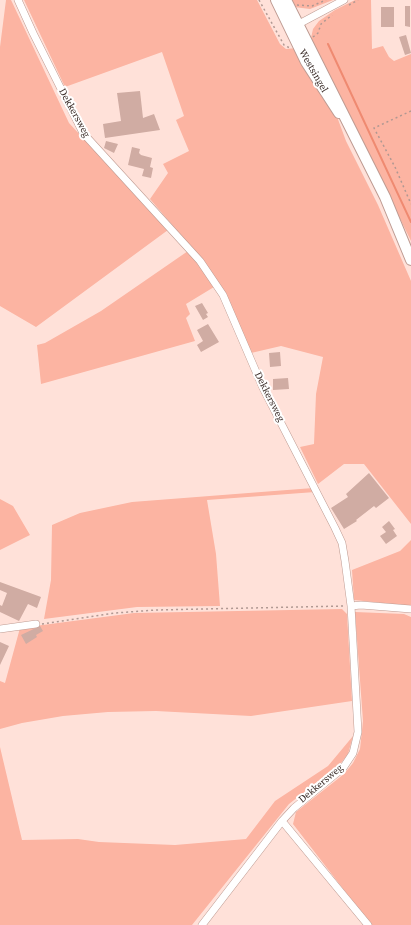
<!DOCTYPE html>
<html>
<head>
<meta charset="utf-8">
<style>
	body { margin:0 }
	canvas { display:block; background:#ffe1d9 }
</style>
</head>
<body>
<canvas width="411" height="925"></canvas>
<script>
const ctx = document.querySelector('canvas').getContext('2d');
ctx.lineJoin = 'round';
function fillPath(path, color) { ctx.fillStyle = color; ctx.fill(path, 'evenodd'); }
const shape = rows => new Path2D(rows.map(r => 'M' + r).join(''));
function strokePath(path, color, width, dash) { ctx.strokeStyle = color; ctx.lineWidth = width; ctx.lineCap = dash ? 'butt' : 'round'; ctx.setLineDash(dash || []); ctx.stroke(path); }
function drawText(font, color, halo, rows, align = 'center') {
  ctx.font = font + ' "Source Serif 4",serif'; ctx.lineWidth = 4; ctx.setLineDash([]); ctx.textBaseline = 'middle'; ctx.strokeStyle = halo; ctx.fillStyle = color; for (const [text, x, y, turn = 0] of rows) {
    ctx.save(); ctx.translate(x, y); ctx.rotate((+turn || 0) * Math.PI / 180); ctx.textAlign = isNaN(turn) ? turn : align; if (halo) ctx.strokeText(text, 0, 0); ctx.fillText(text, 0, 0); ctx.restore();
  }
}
const green = shape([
	[6,0,11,0,12,2,69,123,168,230,36,327,0,306,0,47],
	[24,0,257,0,280,44,286,49,297,48,336,114,346,141,378,205,411,281,411,524,364,464,344,464,318,484,300,447,314,444,316,394,323,357,281,346,251,353,202,260,150,199,168,173,163,164,189,151,176,120,184,116,162,52,65,87],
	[291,0,333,0,310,9,294,7],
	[355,0,371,0,372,49,383,46,389,57,394,61,411,54,411,241,311,38,313,29,319,21,335,10],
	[188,251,201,266,214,287,186,304,190,314,186,318,195,341,41,384,37,345,45,343,101,311],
	[313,488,315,492,207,500,216,554,220,606,137,607,44,619,51,580,52,525,80,513,132,502],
	[0,499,13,506,30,535,0,550],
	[411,540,411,606,354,600,352,570,400,551],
	[342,609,347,614,352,701,251,716,156,711,108,712,63,716,22,723,0,729,0,681,5,683,20,628,134,613],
	[355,612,404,614,411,617,411,925,371,925,293,824,296,812,344,774,353,763,360,749,363,721],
	[353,736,348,754,341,763,289,804,192,925,0,925,0,747,22,840,78,839,99,842,175,845,246,839,275,801,328,766]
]);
const stream = shape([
	[328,44,411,222]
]);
const building = shape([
	[405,6,410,6,410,27,405,26],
	[381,7,394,7,394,27,381,27],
	[406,35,411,53,405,55,399,37],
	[140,91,143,118,154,114,160,130,105,138,103,124,121,121,117,93],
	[106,141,118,144,114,153,104,148],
	[132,147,140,149,139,153,141,155,152,158,150,167,153,168,151,178,142,176,144,169,128,165],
	[202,303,208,313,206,314,208,317,203,320,195,306],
	[208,324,219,342,201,352,197,345,203,341,197,330],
	[280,352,281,366,270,367,269,353],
	[288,378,289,389,273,390,273,379],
	[369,473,389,498,376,508,374,506,356,520,357,521,344,529,331,508,348,497,346,494],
	[389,521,395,529,393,530,397,536,386,544,380,536,386,532,382,527],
	[0,582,41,597,37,608,28,604,19,621,0,612,0,605,2,606,7,593,0,590],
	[40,626,43,631,36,635,37,637,26,644,21,635],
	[0,642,9,646,0,665]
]);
const path = shape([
	[259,0,284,45,290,48],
	[297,5,312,6,326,0],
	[349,5,358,0],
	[313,37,318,33,321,24,332,15],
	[411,111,374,128,395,167,411,204],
	[42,624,115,613,156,610,345,606]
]);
const street = shape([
	[18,0,33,33,83,133,200,261,223,295,263,388,335,528,342,543,345,561,351,606,358,732,353,753,343,768,294,808,282,821,202,925],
	[295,26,344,0],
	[351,606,361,605,411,609],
	[0,629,36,624],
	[282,821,368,925]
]);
const secondary = shape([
	[276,0,306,62,339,113],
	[286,0,385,197,411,260]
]);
const streetNames = [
	["Westsingel",313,71,60],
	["Dekkersweg",74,113,61],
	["Dekkersweg",269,397,63],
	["Dekkersweg",321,784,-40]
];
fillPath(green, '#fcb4a2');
strokePath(stream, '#ef8a71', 2);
fillPath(building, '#d0aca3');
strokePath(street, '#be9b92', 8);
strokePath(secondary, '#be9b92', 12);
strokePath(path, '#b09892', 1.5, [2, 3]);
strokePath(street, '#fff', 7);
strokePath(secondary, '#fff', 10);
drawText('10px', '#3a2c28', '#fff', streetNames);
</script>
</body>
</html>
